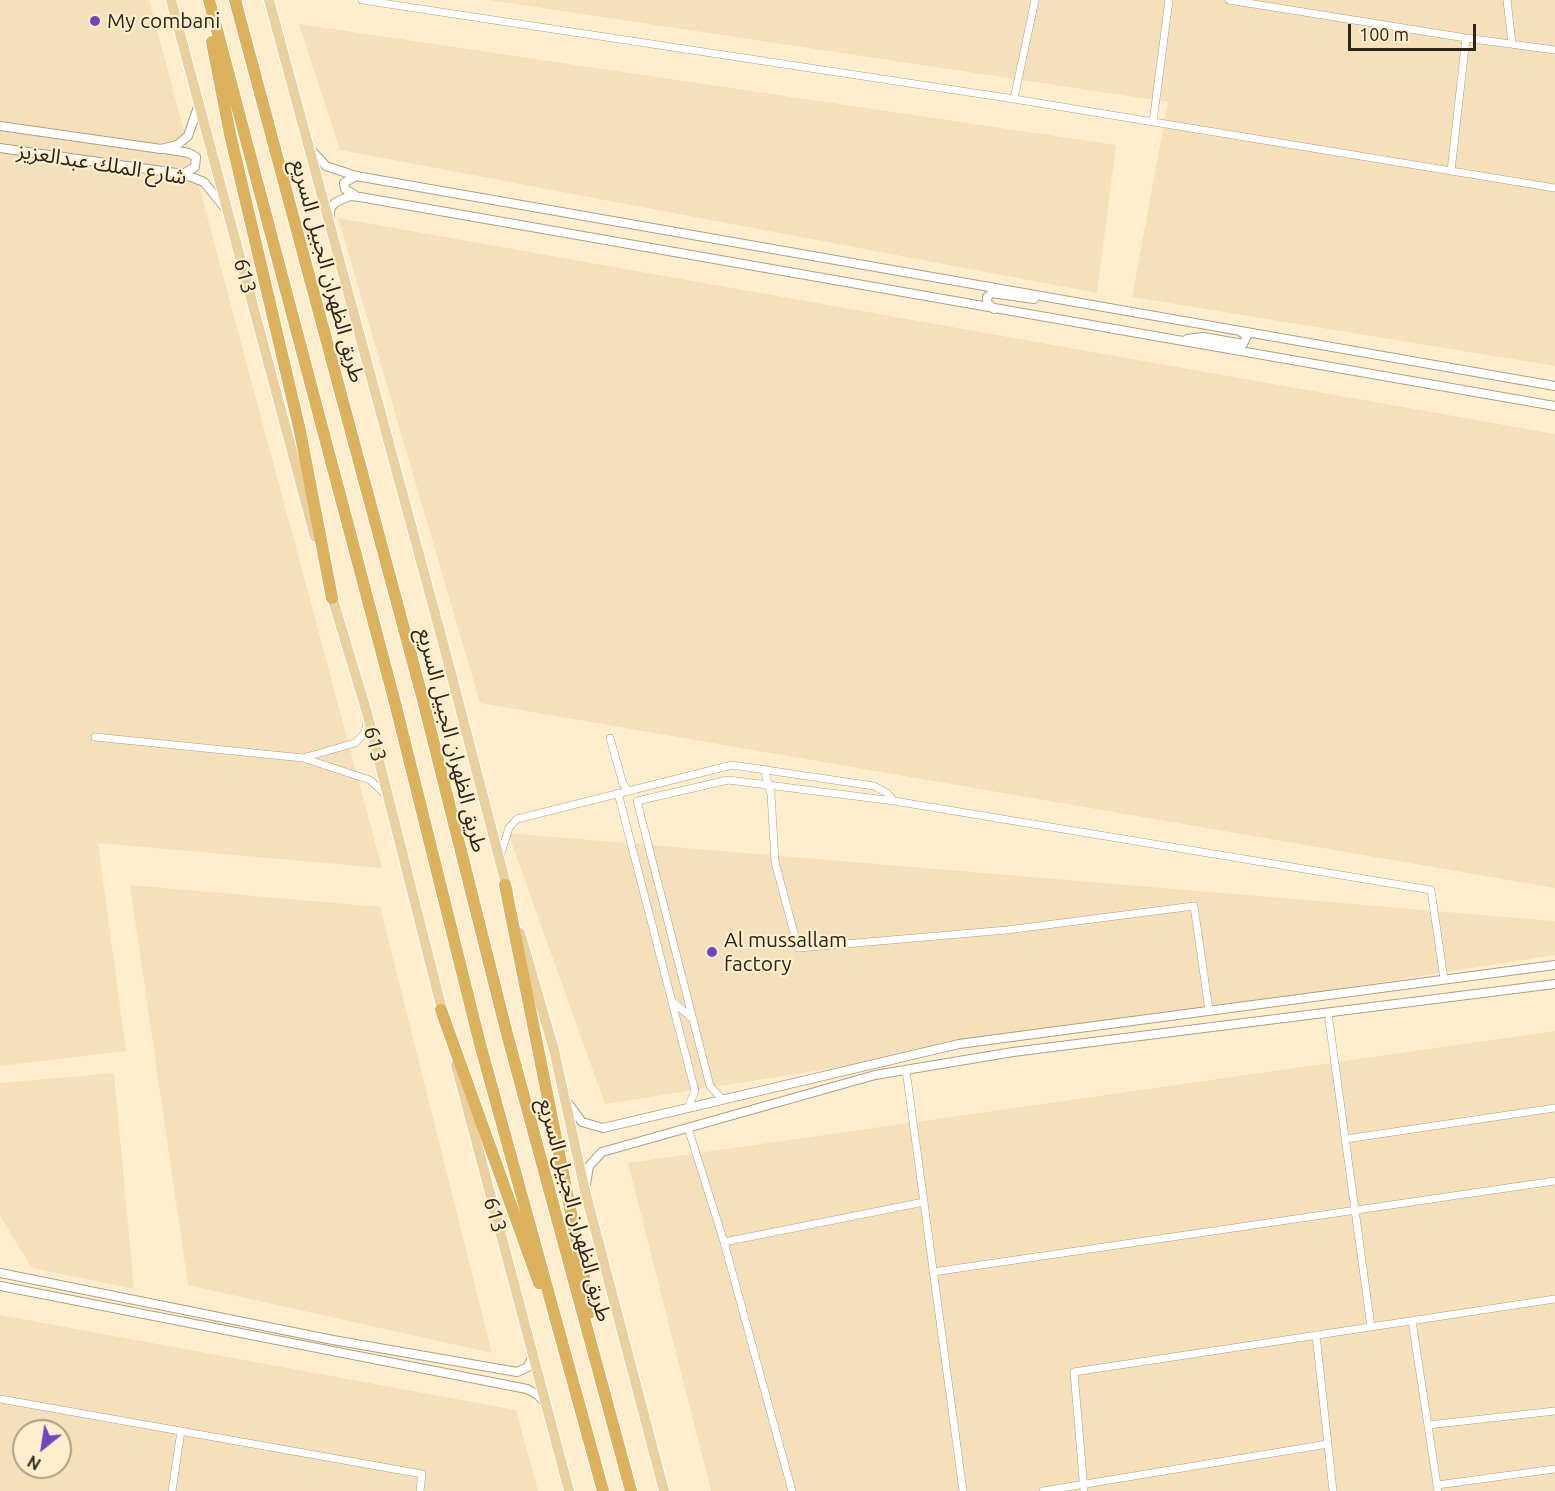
<!DOCTYPE html>
<html>
<head>
<meta charset="utf-8">
<style>
	body { margin:0 }
	#map { position:relative; width:1555px; height:1491px; overflow:hidden; background:#ffeece; font-family:Ubuntu,sans-serif }
	canvas { display:block }
	.north { position:absolute; left:12px; top:1419px; width:60px; height:60px; box-sizing:border-box; background:#ffeece; border:2px solid #ab9e86; border-radius:50%; rotate:210deg; font-size:16px; font-weight:700; line-height:24px; text-align:center; color:#2d261a }
	.north::after { content:''; display:block; margin:auto; width:21px; height:27px; background:#7543bb; clip-path:polygon(50% 0,100% 100%,50% 72%,0 100%) }
	.scale { position:absolute; left:1348px; top:24px; width:128px; height:27px; box-sizing:border-box; border:3px solid #2d261a; border-top:0; padding-left:8px; font-size:18px; line-height:21px; white-space:nowrap; color:#2d261a; -webkit-text-stroke:4px #ffeece; paint-order:stroke }
</style>
</head>
<body>
<div id="map">
<canvas width="1555" height="1491"></canvas>
<div class="north">N</div>
<div class="scale">100 m</div>
</div>
<script>
const ctx = document.querySelector('canvas').getContext('2d');
ctx.lineJoin = 'round';
function fillPath(path, color) { ctx.fillStyle = color; ctx.fill(path, 'evenodd'); }
const shape = rows => new Path2D(rows.map(r => 'M' + r).join(''));
function strokePath(path, color, width, dash) { ctx.strokeStyle = color; ctx.lineWidth = width; ctx.lineCap = dash ? 'butt' : 'round'; ctx.setLineDash(dash || []); ctx.stroke(path); }
function drawText(font, color, halo, rows, align = 'center') {
  ctx.font = font + ' Ubuntu,"Noto Sans Arabic",sans-serif'; ctx.lineWidth = 4.5; ctx.setLineDash([]); ctx.textBaseline = 'middle'; ctx.strokeStyle = halo; ctx.fillStyle = color; for (const [text, x, y, turn = 0] of rows) {
    ctx.save(); ctx.translate(x, y); ctx.rotate((+turn || 0) * Math.PI / 180); ctx.textAlign = isNaN(turn) ? turn : align; if (halo) ctx.strokeText(text, 0, 0); ctx.fillText(text, 0, 0); ctx.restore();
  }
}
const built = shape([
	[0,0,149,0,382,868,98,843,126,1051,0,1066],
	[489,0,1555,0,1555,366,1132,297,1168,102],
	[299,24,1116,145,1097,293,340,150],
	[338,218,1555,434,1555,888,480,703],
	[508,833,1555,921,1555,955,605,1104],
	[130,885,380,907,492,1353,188,1285],
	[1555,1031,1555,1491,711,1491,628,1163],
	[114,1073,134,1289,32,1268,0,1216,0,1083],
	[0,1315,516,1410,538,1491,0,1491],
	[24,1431,60,1431,60,1467,24,1467]
]);
const minor = shape([
	[362,0,1014,99,1555,188],
	[1229,0,1466,38,1555,50],
	[1507,0,1512,44],
	[1014,99,1035,0],
	[1153,122,1169,0],
	[1451,171,1466,38],
	[367,722,365,733,355,743,303,758,370,780,385,794],
	[95,737,303,758],
	[610,738,623,784,628,790],
	[764,769,771,794,775,862,798,948,1007,930,1194,906,1209,1010],
	[618,793,695,1091,688,1107],
	[500,856,509,828,517,819,732,765,874,786,887,793,894,801],
	[672,1001,693,1019],
	[1328,1013,1371,1327],
	[906,1070,963,1491],
	[721,1098,710,1086,637,801,728,780,894,801,1431,890,1444,979],
	[688,1128,724,1242,792,1491],
	[1346,1139,1555,1108],
	[724,1242,924,1202],
	[933,1272,1555,1181],
	[1412,1321,1438,1491],
	[1316,1335,1333,1491],
	[0,1399,422,1474,420,1491],
	[1428,1425,1555,1411],
	[1437,1485,1555,1469],
	[172,1491,181,1431],
	[1043,1491,1328,1444],
	[1084,1491,1074,1372,1555,1299]
]);
const tertiary = shape([
	[0,126,161,149,177,145,188,136,198,107],
	[0,148,183,174,204,182,224,207],
	[165,149,189,153,196,157,195,167,183,174],
	[313,152,326,166,356,176,1555,386],
	[355,195,345,189,344,183,356,176],
	[329,219,331,207,336,202,350,196,360,197,1555,406],
	[994,309,987,302,987,297,992,293,1034,299],
	[1187,339,1203,337,1243,344,1247,336,1241,332],
	[568,1103,582,1122,603,1128,959,1044,1555,965],
	[586,1184,589,1166,602,1152,875,1075,1013,1052,1555,984],
	[0,1273,333,1340,517,1372,528,1367,533,1355],
	[0,1286,527,1389,538,1395,545,1403]
]);
const primary = shape([
	[171,0,315,537],
	[269,0,446,654,508,892],
	[330,590,367,713,444,1018],
	[520,933,554,1050,585,1191,664,1491],
	[456,1065,569,1491]
]);
const motorway = shape([
	[209,0,394,699,480,1044,603,1491],
	[235,0,422,696,507,1034,631,1491],
	[212,42,230,134,300,431,332,598],
	[505,885,591,1312],
	[441,1010,539,1283]
]);
const markers = [
	[95,21,6,"#7543bb"],
	[712,952,6,"#7543bb"]
];
const poiNames = [
	["My combani",107,21],
	["Al mussallam",724,940],
	["factory",724,964]
];
const streetNames = [
	["شارع الملك عبدالعزيز",102,164,9],
	["طريق الظهران الجبيل السريع",328,271,75],
	["613",245,276,75],
	["طريق الظهران الجبيل السريع",452,740,76],
	["613",375,744,75],
	["طريق الظهران الجبيل السريع",575,1210,75],
	["613",495,1215,74]
];
fillPath(built, '#f5e0bb');
strokePath(minor, '#af9f81', 8);
strokePath(tertiary, '#af9f81', 10);
strokePath(primary, '#fff', 12);
strokePath(motorway, '#fff', 14);
strokePath(minor, '#fff', 7);
strokePath(tertiary, '#fff', 8);
strokePath(primary, '#ead09e', 10);
strokePath(motorway, '#dcb15e', 12);
for (const [x, y, r, color] of markers) { const dot = new Path2D(); dot.arc(x, y, r, 0, 2 * Math.PI); ctx.fillStyle = color; ctx.fill(dot); strokePath(dot, '#ffeece', 2); }
drawText('21px', '#2d261a', '#ffeece', poiNames, 'left');
drawText('21px', '#2d261a', '#ffeece', streetNames);
</script>
</body>
</html>
